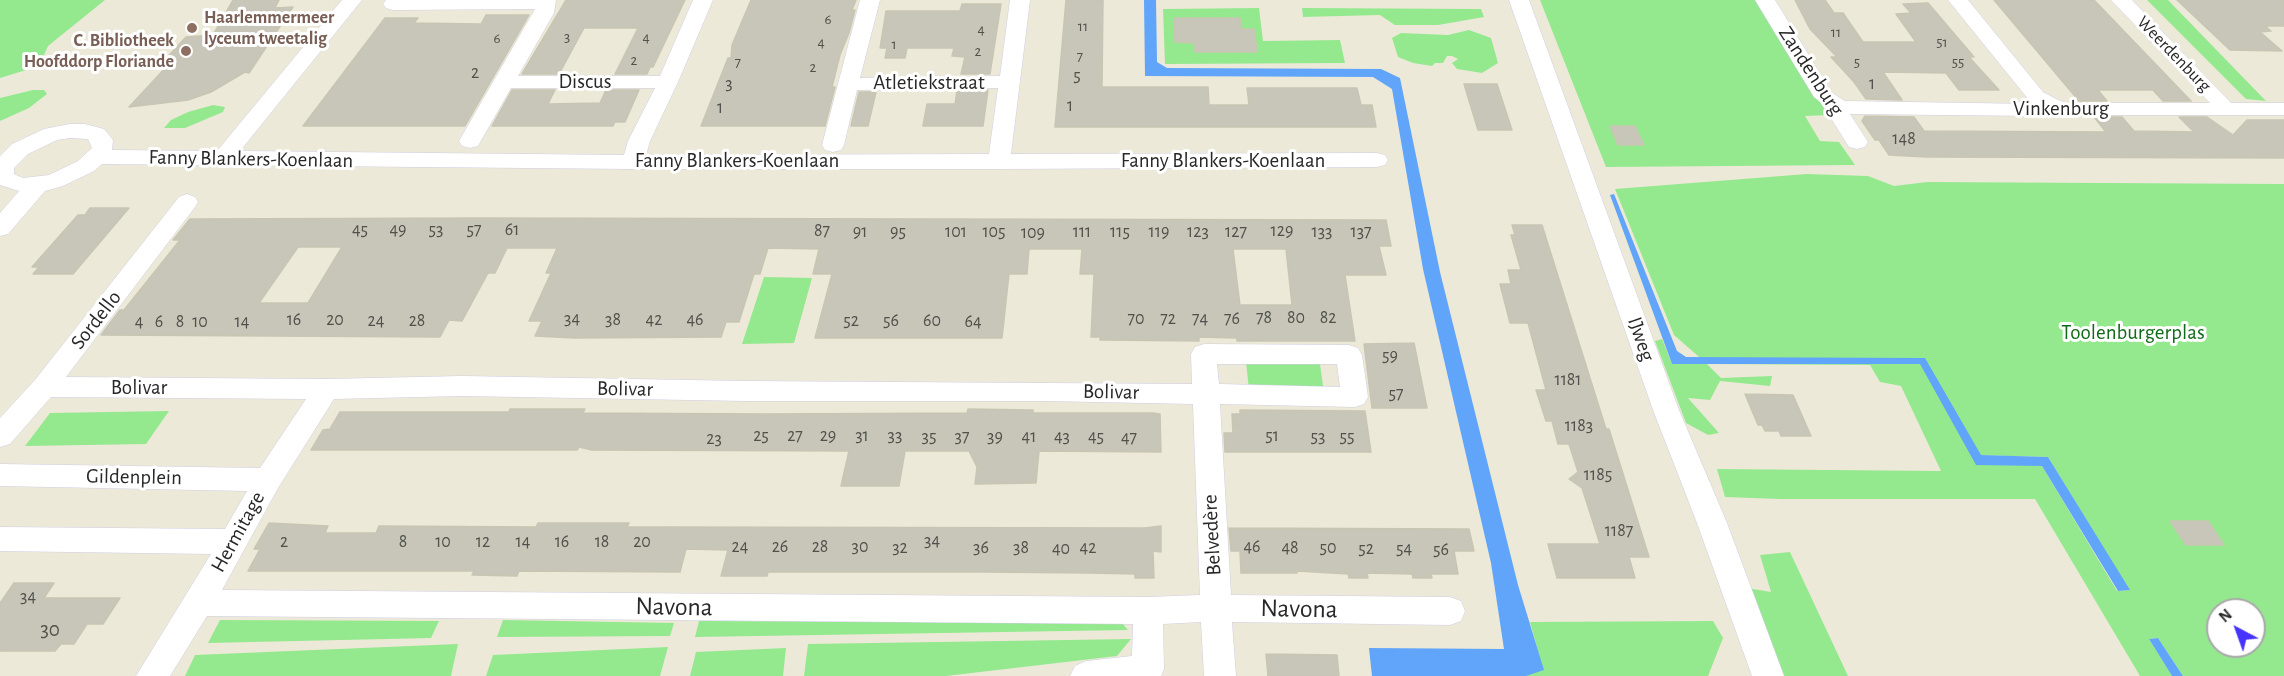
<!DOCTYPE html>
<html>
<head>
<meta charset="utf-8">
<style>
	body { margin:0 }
	#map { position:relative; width:2284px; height:676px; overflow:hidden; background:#ede9d8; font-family:"Alegreya Sans",sans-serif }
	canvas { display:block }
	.north { position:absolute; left:2206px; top:598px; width:60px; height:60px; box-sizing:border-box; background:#fff; border:2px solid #a9a9a9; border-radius:50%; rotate:319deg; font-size:16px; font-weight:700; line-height:24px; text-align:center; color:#282828 }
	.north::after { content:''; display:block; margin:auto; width:21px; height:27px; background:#4633ff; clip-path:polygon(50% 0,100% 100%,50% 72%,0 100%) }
</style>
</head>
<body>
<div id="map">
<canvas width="2284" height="676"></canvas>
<div class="north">N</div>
</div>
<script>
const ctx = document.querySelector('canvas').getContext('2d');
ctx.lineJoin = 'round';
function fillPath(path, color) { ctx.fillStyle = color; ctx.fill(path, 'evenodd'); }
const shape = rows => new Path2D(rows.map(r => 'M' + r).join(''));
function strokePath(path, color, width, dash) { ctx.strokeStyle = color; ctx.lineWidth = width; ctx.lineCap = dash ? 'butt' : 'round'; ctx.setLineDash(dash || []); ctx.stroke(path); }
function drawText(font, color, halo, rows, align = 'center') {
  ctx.font = font + ' "Alegreya Sans",sans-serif'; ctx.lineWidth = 6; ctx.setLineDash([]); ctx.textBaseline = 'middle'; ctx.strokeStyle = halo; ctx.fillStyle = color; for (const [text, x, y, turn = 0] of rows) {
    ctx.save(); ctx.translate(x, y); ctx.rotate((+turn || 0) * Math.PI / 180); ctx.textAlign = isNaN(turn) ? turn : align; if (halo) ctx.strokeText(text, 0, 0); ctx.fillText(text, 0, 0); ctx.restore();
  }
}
const green = shape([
	[0,0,105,0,48,46,39,66,0,78],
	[1540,0,1757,0,1829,115,1805,116,1820,141,1839,142,1855,165,1606,167],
	[2147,0,2168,0,2266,101,2246,99],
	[1259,8,1263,41,1340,40,1345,63,1165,64,1163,9],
	[1302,8,1481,9,1484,17,1438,25,1395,25,1380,15,1303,17],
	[1469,30,1491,38,1498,63,1482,73,1457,69,1452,63,1458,59,1452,56,1447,56,1443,63,1435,63,1432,66,1413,63,1398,57,1392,38,1401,33,1448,35],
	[33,90,44,90,47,94,29,108,0,121,0,98],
	[213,105,225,107,223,112,185,128,164,128,171,120,188,112],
	[1807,174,1868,176,1894,186,1927,182,2284,184,2284,676,2183,676,2158,638,2149,639,2172,676,2140,676,2035,499,1780,499,1725,497,1717,469,1941,471,1901,386,1880,382,1870,365,1707,364,1721,378,1772,376,1770,386,1720,381,1710,400,1688,398,1719,433,1708,435,1686,423,1655,341,1662,339,1672,364,1706,363,1674,335,1615,189],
	[1972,455,2048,457,2129,590,2117,591,2042,466],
	[2218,610,2254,610,2254,646,2218,646],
	[764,277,812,278,794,343,742,344],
	[1246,362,1320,364,1324,393,1249,390],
	[169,411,146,444,25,446,50,413],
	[1790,552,1848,676,1778,676,1741,587,1771,592,1760,555],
	[220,620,439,621,431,638,208,643],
	[503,620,674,623,670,636,497,637],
	[699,621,1122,623,1128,630,695,637],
	[1713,621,1723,638,1708,676,1511,676,1543,669,1530,622],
	[1131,639,1117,656,946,676,804,676,808,644],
	[458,644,451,676,185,676,195,655],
	[668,647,660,676,486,676,493,655],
	[786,648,783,676,690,676,696,652]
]);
const water = shape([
	[1144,0,1156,0,1157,62,1167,68,1381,69,1400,78,1440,272,1518,585,1544,670,1526,676,1372,676,1369,648,1504,649,1491,563,1423,269,1392,89,1373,77,1145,76],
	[1614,194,1677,351,1686,357,1925,358,1981,455,2048,457,2130,590,2118,591,2042,466,1976,465,1920,364,1672,364,1610,195],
	[2158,638,2183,676,2172,676,2149,639]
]);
const building = shape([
	[233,0,279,0,275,8,293,7,249,73,245,72,211,92,188,100,129,107,169,64,162,63,186,37,213,35,233,0],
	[566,0,685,0,653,67,650,67,647,74,615,74,638,28,584,28,559,74,522,74,566,0],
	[751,0,856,0,852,10,855,10,849,33,840,55,832,87,835,87,825,126,701,126,728,58,731,58,732,45,751,0],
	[1066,0,1103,0,1102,87,1208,87,1209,105,1249,105,1247,88,1357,88,1361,105,1372,105,1376,127,1055,127,1066,0],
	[1795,0,1825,0,1834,13,1843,13,1863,42,1916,42,1896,14,1911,13,1903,4,1928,3,1974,57,1969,57,1999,90,1959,90,1946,73,1883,72,1902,100,1866,99,1854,82,1831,57,1837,57,1810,29,1795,0],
	[1994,0,2094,0,2191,101,2163,101,2153,90,2098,90,2107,101,2079,101,1994,0],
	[2177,0,2284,0,2284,26,2265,26,2271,31,2260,32,2282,51,2230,50,2177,0],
	[962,4,1001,4,990,74,961,74,965,57,952,56,954,48,907,48,905,58,885,58,887,48,880,48,886,11,960,11,962,4],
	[486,15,529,15,465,126,303,126,385,18,418,18,414,23,481,24,486,15],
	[1174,18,1240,18,1241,29,1254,29,1257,52,1195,52,1194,43,1175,42,1174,18],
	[1464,84,1497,84,1512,130,1478,130,1464,84],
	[512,90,555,90,548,104,600,103,606,90,639,90,625,122,615,122,613,126,492,126,512,90],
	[988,90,983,126,923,126,927,104,955,104,957,91,988,90],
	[859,92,876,92,868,126,851,126,859,92],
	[1865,116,1914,117,1924,131,2106,132,2094,117,2122,117,2134,131,2194,132,2179,117,2207,117,2233,135,2247,120,2284,120,2284,158,1926,157,1889,155,1879,140,1875,140,1862,121,1865,116],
	[1610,126,1635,126,1644,145,1618,145,1610,126],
	[90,208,129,208,73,274,33,274,39,267,32,267,78,215,85,215,90,208],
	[481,218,1386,220,1391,246,1379,246,1386,275,1345,275,1355,341,1237,341,1237,338,1199,337,1199,341,1100,340,1100,337,1091,337,1094,274,1080,274,1082,249,1029,249,1027,274,1009,274,1002,338,815,338,832,274,813,274,819,249,768,248,760,274,754,274,739,322,726,322,721,337,574,338,535,336,542,321,529,321,551,273,546,273,557,248,507,248,495,273,488,273,462,321,449,320,440,337,101,335,120,310,124,310,180,240,173,240,190,219,481,218],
	[298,247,342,247,308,303,259,303,298,247],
	[1233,249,1286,249,1292,305,1240,305,1233,249],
	[1512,225,1542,225,1606,429,1609,429,1649,557,1629,557,1635,578,1557,578,1548,544,1600,544,1582,488,1569,479,1578,472,1569,444,1558,444,1552,421,1546,421,1536,390,1546,390,1528,323,1510,323,1500,284,1511,284,1508,270,1521,270,1511,235,1515,235,1512,225],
	[1414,343,1427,408,1372,408,1364,344,1414,343],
	[1745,394,1793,395,1811,436,1781,436,1779,431,1765,431,1762,425,1758,425,1745,394],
	[510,409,585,409,583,413,765,414,967,413,968,409,1033,410,1033,413,1153,413,1160,414,1161,452,1039,451,1036,483,975,484,977,467,969,451,905,451,899,486,841,486,849,451,592,450,579,447,577,450,311,450,323,430,330,429,340,412,509,412,510,409],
	[1240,410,1365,411,1371,452,1225,452,1224,433,1233,433,1232,414,1240,414,1240,410],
	[2170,521,2208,521,2224,545,2186,545,2170,521],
	[269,523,328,526,325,533,376,533,379,526,536,527,538,523,629,523,627,527,666,527,1145,528,1161,526,1161,552,1153,551,1154,578,1135,578,1135,574,1089,573,984,572,768,572,767,576,721,576,728,550,686,549,680,572,519,571,517,576,472,575,474,571,248,571,260,549,254,549,269,523],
	[1229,528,1469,529,1474,551,1454,551,1458,574,1431,574,1432,578,1413,578,1412,574,1367,573,1368,578,1349,578,1348,574,1297,571,1297,573,1241,573,1240,551,1231,551,1229,528],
	[14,583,54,583,44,598,120,598,103,624,87,624,74,644,61,644,55,651,0,651,0,603,14,583],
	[1266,654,1337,655,1339,676,1268,676,1266,654]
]);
const minor = shape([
	[342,0,362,0,240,151,624,155,628,141,655,88,511,88,478,146,470,148,462,146,459,141,535,9,393,10,386,8,383,4,386,0,556,0,554,13,518,76,660,76,693,0,713,0,678,82,650,141,646,155,989,154,998,88,857,90,844,145,841,150,833,152,825,150,822,145,860,0,880,0,860,78,1000,76,1010,0,1030,0,1011,154,1377,153,1385,155,1388,160,1385,165,1377,167,999,169,633,169,102,164,94,171,63,186,45,191,8,234,0,236,0,213,19,191,0,185,0,156,12,144,44,129,70,124,85,124,104,129,113,140,112,150,217,151,342,0],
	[70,138,88,139,92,148,78,161,49,175,23,178,14,174,14,168,28,154,57,140,70,138],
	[1509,0,1529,0,1679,410,1727,523,1784,676,1752,676,1697,523,1653,410,1509,0],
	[1755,0,1775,0,1832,93,1845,101,2034,104,2029,100,1948,0,1968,0,2043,92,2058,100,2067,103,2210,103,2111,0,2132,0,2231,103,2284,103,2284,115,2067,115,2052,112,2037,116,1850,114,1868,142,1865,147,1857,149,1849,147,1827,112,1828,108,1814,97,1755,0],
	[187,194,195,197,198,202,195,207,66,377,326,379,462,376,747,381,1192,384,1191,354,1195,347,1204,344,1349,345,1358,348,1362,355,1368,397,1364,404,1355,407,1220,404,1231,595,1450,597,1461,601,1465,611,1461,621,1450,625,1232,622,1236,676,1204,676,1201,622,1163,624,1164,669,1161,676,1070,676,1075,666,1086,661,1132,656,1133,624,207,616,170,676,136,676,211,554,0,551,0,527,225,529,247,491,0,486,0,464,260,468,306,399,51,397,10,444,0,447,0,418,35,380,179,197,187,194],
	[1217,364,1337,364,1340,387,1219,384,1217,364],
	[462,396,747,401,1047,401,1193,404,1200,595,1148,597,222,590,278,488,334,399,462,396]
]);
const markers = [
	[192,28,6,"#8d6e63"],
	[186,51,6,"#8d6e63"]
];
const farNumbernames = [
	["6",828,19],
	["11",1083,26],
	["4",981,29],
	["11",1836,32],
	["3",567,37],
	["4",646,37],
	["6",497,38],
	["4",821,42],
	["51",1942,42],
	["1",894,44],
	["2",978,51],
	["7",1080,56],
	["2",634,60],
	["7",738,62],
	["5",1857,62],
	["55",1958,62],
	["2",813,67]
];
const farEducationnames = [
	["Haarlemmermeer",204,18],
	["lyceum tweetalig",204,39],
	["C. Bibliotheek",174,41,"right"],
	["Hoofddorp Floriande",174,62,"right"]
];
const farStreetnames = [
	["Weerdenburg",2174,54,46]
];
const numberNames = [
	["2",475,73],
	["5",1077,76],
	["3",729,84],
	["1",1872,84],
	["1",1070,106],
	["1",720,108],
	["148",1904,139],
	["45",360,230],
	["49",398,230],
	["53",436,230],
	["57",474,230],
	["61",512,230],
	["87",822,231],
	["129",1282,231],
	["91",860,232],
	["95",898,232],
	["101",956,232],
	["105",994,232],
	["111",1082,232],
	["115",1120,232],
	["119",1159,232],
	["123",1198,232],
	["127",1236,232],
	["133",1322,232],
	["137",1361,232],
	["109",1033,233],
	["78",1264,318],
	["80",1296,318],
	["82",1328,318],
	["34",572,319],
	["70",1136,319],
	["72",1168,319],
	["74",1200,319],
	["76",1232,319],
	["16",294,320],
	["20",335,320],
	["38",613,320],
	["42",654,320],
	["46",695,320],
	["24",376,321],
	["28",417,321],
	["52",851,321],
	["56",891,321],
	["60",932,321],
	["4",139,322],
	["6",159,322],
	["8",180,322],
	["10",200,322],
	["14",242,322],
	["64",973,322],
	["59",1390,356],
	["1181",1568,380],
	["57",1396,394],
	["1183",1579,426],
	["25",761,436],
	["27",795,436],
	["29",828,436],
	["31",862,436],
	["33",895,436],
	["51",1272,436],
	["35",929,437],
	["37",962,437],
	["39",995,437],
	["41",1029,437],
	["43",1062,437],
	["45",1096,437],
	["53",1318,437],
	["55",1347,437],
	["47",1129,438],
	["23",714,439],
	["1185",1598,475],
	["1187",1619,531],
	["34",932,541],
	["2",284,542],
	["8",403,542],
	["10",443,542],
	["12",483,542],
	["14",523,542],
	["16",562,542],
	["18",602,542],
	["20",642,542],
	["24",740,547],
	["26",780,547],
	["28",820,547],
	["30",860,547],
	["46",1252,547],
	["32",900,548],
	["36",981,548],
	["38",1021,548],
	["42",1088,548],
	["48",1290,548],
	["50",1328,548],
	["40",1061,549],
	["52",1366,549],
	["54",1404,549],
	["56",1441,550],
	["34",28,597]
];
const streetNames = [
	["Zandenburg",1811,71,57],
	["Discus",585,82],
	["Atletiekstraat",929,83],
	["Vinkenburg",2061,109],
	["Fanny Blankers-Koenlaan",251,159,1],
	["Fanny Blankers-Koenlaan",737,161],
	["Fanny Blankers-Koenlaan",1223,161],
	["Sordello",96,320,-52],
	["IJweg",1641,339,71],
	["Bolivar",139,388],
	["Bolivar",625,389,1],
	["Bolivar",1111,392,1],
	["Gildenplein",134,477,1],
	["Hermitage",238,532,-61],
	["Belvedère",1212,535,-93]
];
const parkNames = [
	["Toolenburgerplas",2133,333]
];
const nearNumbernames = [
	["30",50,630]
];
const nearStreetnames = [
	["Navona",674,607,1],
	["Navona",1299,609,1]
];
fillPath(green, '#94e98f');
fillPath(water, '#60a5fa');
fillPath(building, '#c7c6b8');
strokePath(building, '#c8c6b2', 1.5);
strokePath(minor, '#cfcde3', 1);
fillPath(minor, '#fff');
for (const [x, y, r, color] of markers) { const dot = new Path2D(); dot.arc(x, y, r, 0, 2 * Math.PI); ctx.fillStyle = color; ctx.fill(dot); strokePath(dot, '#fff', 2); }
drawText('15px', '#50504c', null, farNumbernames);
drawText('bold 18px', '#785e54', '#fff', farEducationnames, 'left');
drawText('18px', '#282828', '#fff', farStreetnames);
drawText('18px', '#50504c', null, numberNames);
drawText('21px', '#282828', '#fff', streetNames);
drawText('21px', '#126b19', '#fff', parkNames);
drawText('21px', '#50504c', null, nearNumbernames);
drawText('26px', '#282828', '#fff', nearStreetnames);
</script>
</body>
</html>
